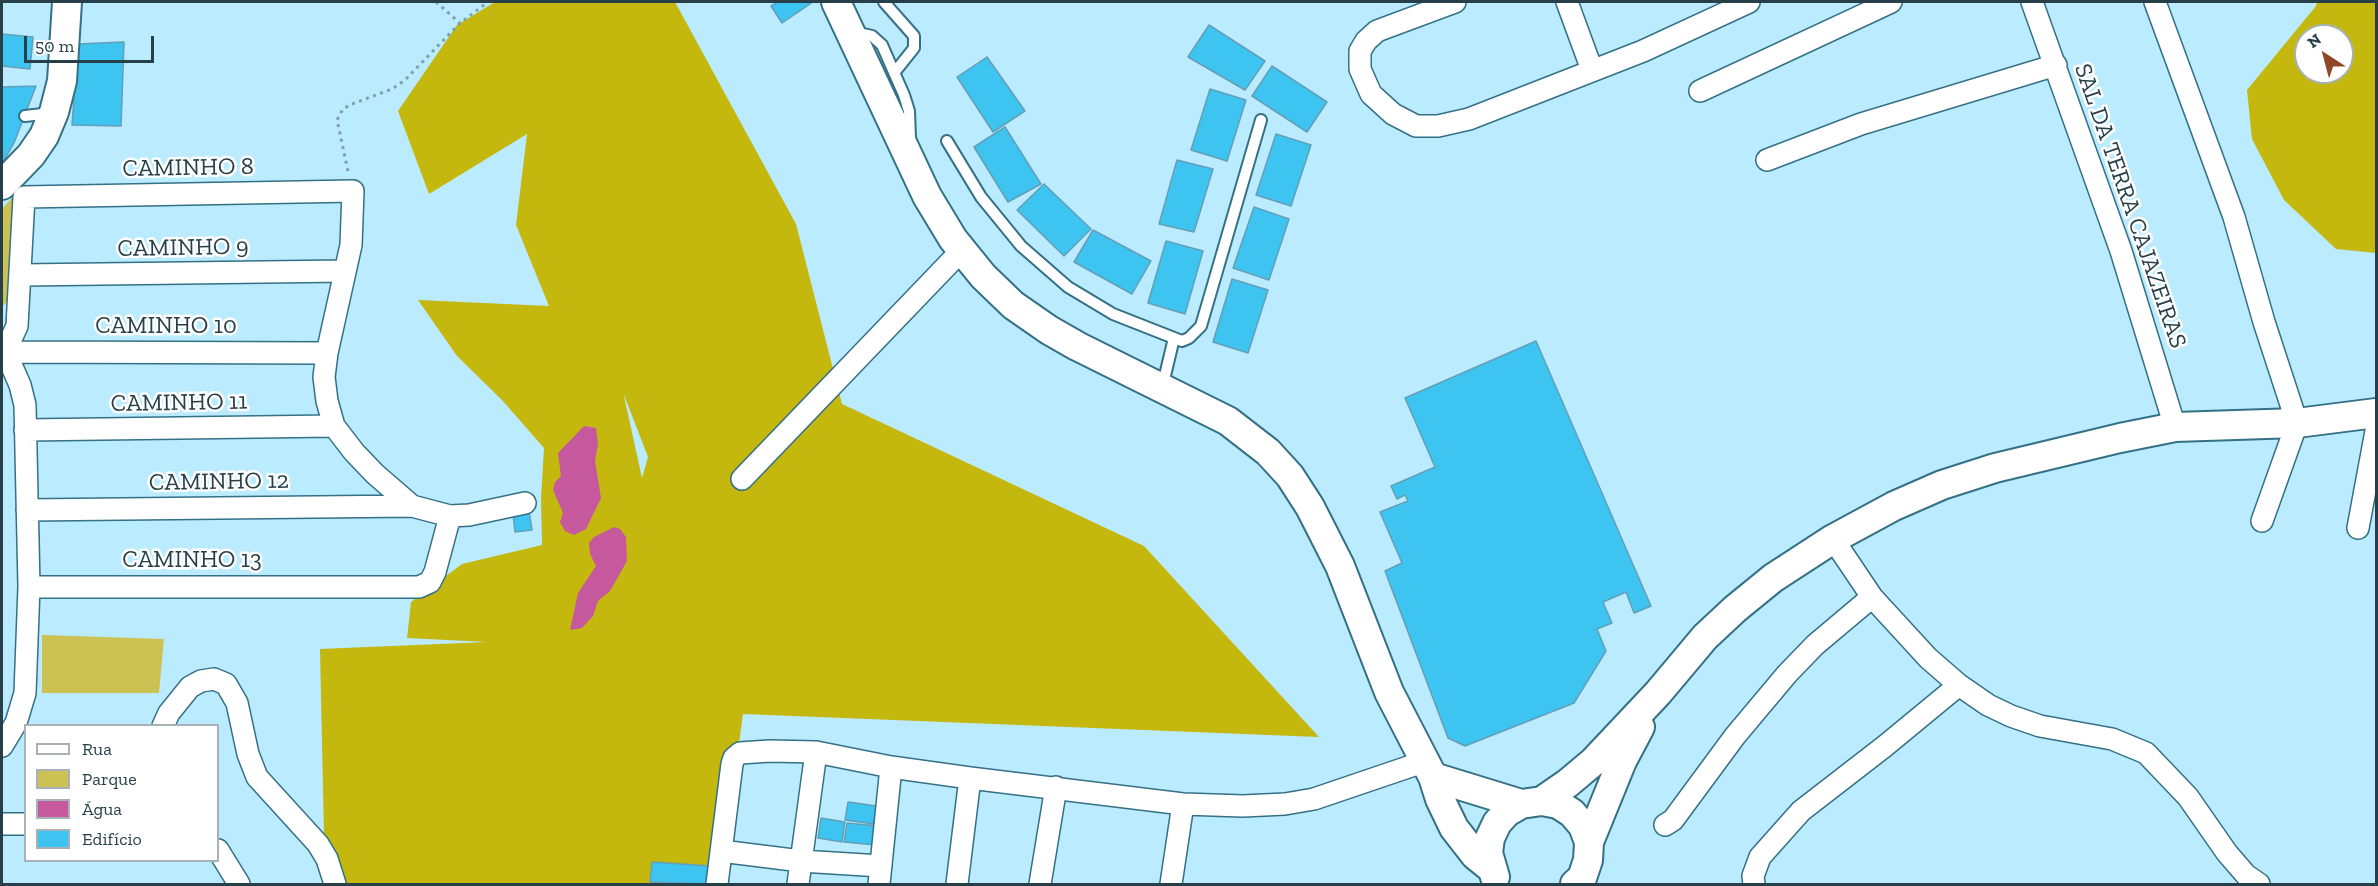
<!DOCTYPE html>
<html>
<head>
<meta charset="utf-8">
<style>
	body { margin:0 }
	#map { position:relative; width:2378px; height:886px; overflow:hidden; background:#bbebff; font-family:"Zilla Slab",serif }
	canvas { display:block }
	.frame { position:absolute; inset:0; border:3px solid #263f48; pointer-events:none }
	.legend { position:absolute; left:24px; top:724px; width:195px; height:138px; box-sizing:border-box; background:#fff; border:2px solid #a8b2b6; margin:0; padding:8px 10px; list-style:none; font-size:18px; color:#263f48 }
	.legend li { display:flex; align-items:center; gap:12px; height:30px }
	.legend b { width:30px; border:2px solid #a8b2b6 }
	.north { position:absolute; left:2294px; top:24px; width:60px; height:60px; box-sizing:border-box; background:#fff; border:2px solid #a8b2b6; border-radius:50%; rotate:324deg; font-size:16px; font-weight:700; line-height:24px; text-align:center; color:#263f48 }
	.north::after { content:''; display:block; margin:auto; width:21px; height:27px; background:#904827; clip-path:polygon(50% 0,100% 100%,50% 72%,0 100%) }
	.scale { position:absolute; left:24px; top:36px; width:130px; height:27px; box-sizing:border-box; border:3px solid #263f48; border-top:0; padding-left:8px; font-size:18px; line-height:21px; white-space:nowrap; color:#263f48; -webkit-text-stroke:4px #fff; paint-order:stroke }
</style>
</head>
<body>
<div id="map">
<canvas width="2378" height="886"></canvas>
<div class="frame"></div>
<ul class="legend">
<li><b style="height:8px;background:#fff"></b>Rua</li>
<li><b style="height:16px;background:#ccc253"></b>Parque</li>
<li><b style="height:16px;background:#c6589d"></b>Água</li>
<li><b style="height:16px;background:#3dc4f0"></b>Edifício</li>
</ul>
<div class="north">N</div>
<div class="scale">50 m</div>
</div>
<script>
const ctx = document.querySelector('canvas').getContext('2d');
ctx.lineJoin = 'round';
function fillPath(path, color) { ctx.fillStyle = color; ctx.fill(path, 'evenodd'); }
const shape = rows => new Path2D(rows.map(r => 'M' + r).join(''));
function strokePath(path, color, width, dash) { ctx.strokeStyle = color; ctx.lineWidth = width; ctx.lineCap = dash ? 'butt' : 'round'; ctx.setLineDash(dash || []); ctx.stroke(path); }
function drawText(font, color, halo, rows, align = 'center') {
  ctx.font = font + ' "Zilla Slab",serif'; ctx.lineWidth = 5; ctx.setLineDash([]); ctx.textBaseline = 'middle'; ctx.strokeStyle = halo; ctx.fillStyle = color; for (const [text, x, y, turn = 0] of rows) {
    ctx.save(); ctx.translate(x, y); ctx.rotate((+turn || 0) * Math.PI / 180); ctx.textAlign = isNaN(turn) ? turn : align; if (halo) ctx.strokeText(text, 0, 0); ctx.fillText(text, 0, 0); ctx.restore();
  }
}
const green = shape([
	[17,192,11,297,2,307,2,209],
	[42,635,164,639,159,693,42,693]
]);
const forest = shape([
	[495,2,675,2,796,224,842,404,1144,546,1319,737,743,714,720,884,325,884,320,649,487,642,407,638,411,602,462,564,542,545,541,498,544,448,502,400,457,356,418,300,549,306,516,225,527,134,429,194,398,111,457,25],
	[624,395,648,457,642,478,624,396],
	[2317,2,2376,2,2376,253,2336,249,2284,200,2252,139,2247,90,2316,6],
	[2306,36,2342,36,2342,72,2306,72]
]);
const water = shape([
	[584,426,596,428,598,443,595,461,601,498,586,529,574,535,565,531,560,522,563,513,553,490,555,482,561,476,558,453],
	[614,527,620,529,626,537,627,561,610,591,598,601,593,616,582,628,570,630,578,593,596,566,590,554,589,543,594,537]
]);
const building = shape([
	[777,2,813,2,782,23,771,6,777,2],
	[1209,25,1265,61,1245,90,1188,57,1209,25],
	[2,34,33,37,30,69,2,66,2,34],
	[124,42,121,126,72,125,78,44,124,42],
	[987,57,1025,111,993,132,957,77,987,57],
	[1272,66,1327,102,1307,132,1252,96,1272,66],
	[36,86,14,143,2,164,2,87,36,86],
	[1210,89,1246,100,1227,161,1191,150,1210,89],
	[1005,127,1041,184,1008,202,974,147,1005,127],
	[1276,134,1311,145,1291,206,1256,195,1276,134],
	[1177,160,1213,169,1194,232,1159,224,1177,160],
	[1044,184,1091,229,1064,256,1017,210,1044,184],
	[1254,207,1289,219,1269,280,1233,268,1254,207],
	[1093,230,1151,261,1132,294,1074,262,1093,230],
	[1166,241,1203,251,1185,314,1148,303,1166,241],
	[1232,279,1268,290,1248,353,1213,342,1232,279],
	[1536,341,1651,606,1634,613,1626,592,1603,602,1612,623,1597,629,1606,651,1574,703,1465,746,1448,738,1385,571,1402,563,1380,512,1408,501,1405,495,1397,499,1391,486,1435,467,1405,398,1536,341],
	[529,511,532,530,515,532,513,514,529,511],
	[848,802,877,806,874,824,845,820,848,802],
	[821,818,845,822,842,842,818,838,821,818],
	[847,823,878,826,875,845,844,842,847,823],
	[652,862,711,866,710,884,650,882,652,862]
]);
const path = shape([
	[436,2,460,23],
	[348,171,337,120,343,109,352,104,392,89,405,80,460,23,488,2]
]);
const lane = shape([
	[884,2,914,36,914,48,894,73],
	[854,32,872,36,882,45,904,95,909,111,910,138],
	[25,116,51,113],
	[947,141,981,197,1021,246,1068,287,1113,314,1174,338,1162,388],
	[1174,338,1182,341,1189,338,1201,326,1261,120]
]);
const street = shape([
	[1455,2,1377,31,1366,41,1360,51,1360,69,1371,94,1393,114,1416,126,1438,126,1469,119,1643,51,1749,2],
	[1567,2,1592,70],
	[2032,2,2121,251,2175,427],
	[2155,2,2234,217,2264,322,2297,423,2262,521],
	[1700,91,1891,2],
	[1767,160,1861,124,2056,65],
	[21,275,345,271],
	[2,344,20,385,25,405,29,587,25,693,16,723,2,746],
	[25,430,334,426],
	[742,479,961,251],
	[27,510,412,506],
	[450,516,469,515,525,503],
	[2358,528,2376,431],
	[1833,539,1872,597,1928,658,1959,685,1988,705,2011,716,2040,726,2112,739,2146,753,2188,797,2227,853,2246,875,2259,884],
	[29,587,419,587,430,582,435,572,450,516,412,506,375,474,354,452,334,426,327,401,324,377,327,353,351,245,353,191,24,197,17,326,5,352,327,353],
	[163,726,169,713,190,687,201,681,214,679,226,684,237,703,248,754,257,777,318,844,327,859,335,884],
	[2,824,26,824],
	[1665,825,1673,820,1735,736,1787,674,1815,645,1872,597],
	[218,850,239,884],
	[721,851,801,861,881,866],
	[717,884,732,764,734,758,740,753,770,751,816,752,891,767,970,778,1183,804,1243,806,1285,804,1314,799,1423,762],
	[798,884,816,752],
	[879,884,891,767],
	[957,884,970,778],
	[1040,884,1056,787],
	[1171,884,1183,804],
	[1754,884,1753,876,1760,857,1801,811,1885,746,1959,685]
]);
const secondary = shape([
	[836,2,927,196,953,239,983,276,1013,305,1049,330,1077,346,1228,421,1268,452,1290,476,1310,507,1340,566,1389,692,1433,777,1440,799,1454,828,1475,855,1491,868],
	[2,185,31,155,44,136,54,112,62,81,67,2],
	[1433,777,1521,804],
	[1542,801,1568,783,1593,762,1658,693,1705,637,1735,609,1773,578,1833,539,1894,506,1942,485,1995,468,2120,438,2175,427,2297,423,2376,413],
	[1589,842,1622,761,1640,727],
	[1495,877,1488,853,1490,838,1497,823,1507,812,1521,804,1542,801,1558,804,1572,813,1583,826,1589,842,1588,860,1582,878,1575,884]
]);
const streetNames = [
	["CAMINHO 8",188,168,-1],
	["SAL DA TERRA CAJAZEIRAS",2130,206,71],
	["CAMINHO 9",183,248,-1],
	["CAMINHO 10",166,326],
	["CAMINHO 11",179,403,-1],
	["CAMINHO 12",219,482,-1],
	["CAMINHO 13",192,560]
];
fillPath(green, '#ccc253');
fillPath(forest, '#c4b70e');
fillPath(water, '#c6589d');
fillPath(building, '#3dc4f0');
strokePath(building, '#639fb6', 1.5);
strokePath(lane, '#347086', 14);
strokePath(street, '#347086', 24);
strokePath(secondary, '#347086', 32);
strokePath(path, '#7ba1b0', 3, [3, 4.5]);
strokePath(lane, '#fff', 10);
strokePath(street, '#fff', 21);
strokePath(secondary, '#fff', 28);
drawText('24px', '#263f48', '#fff', streetNames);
</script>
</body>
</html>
